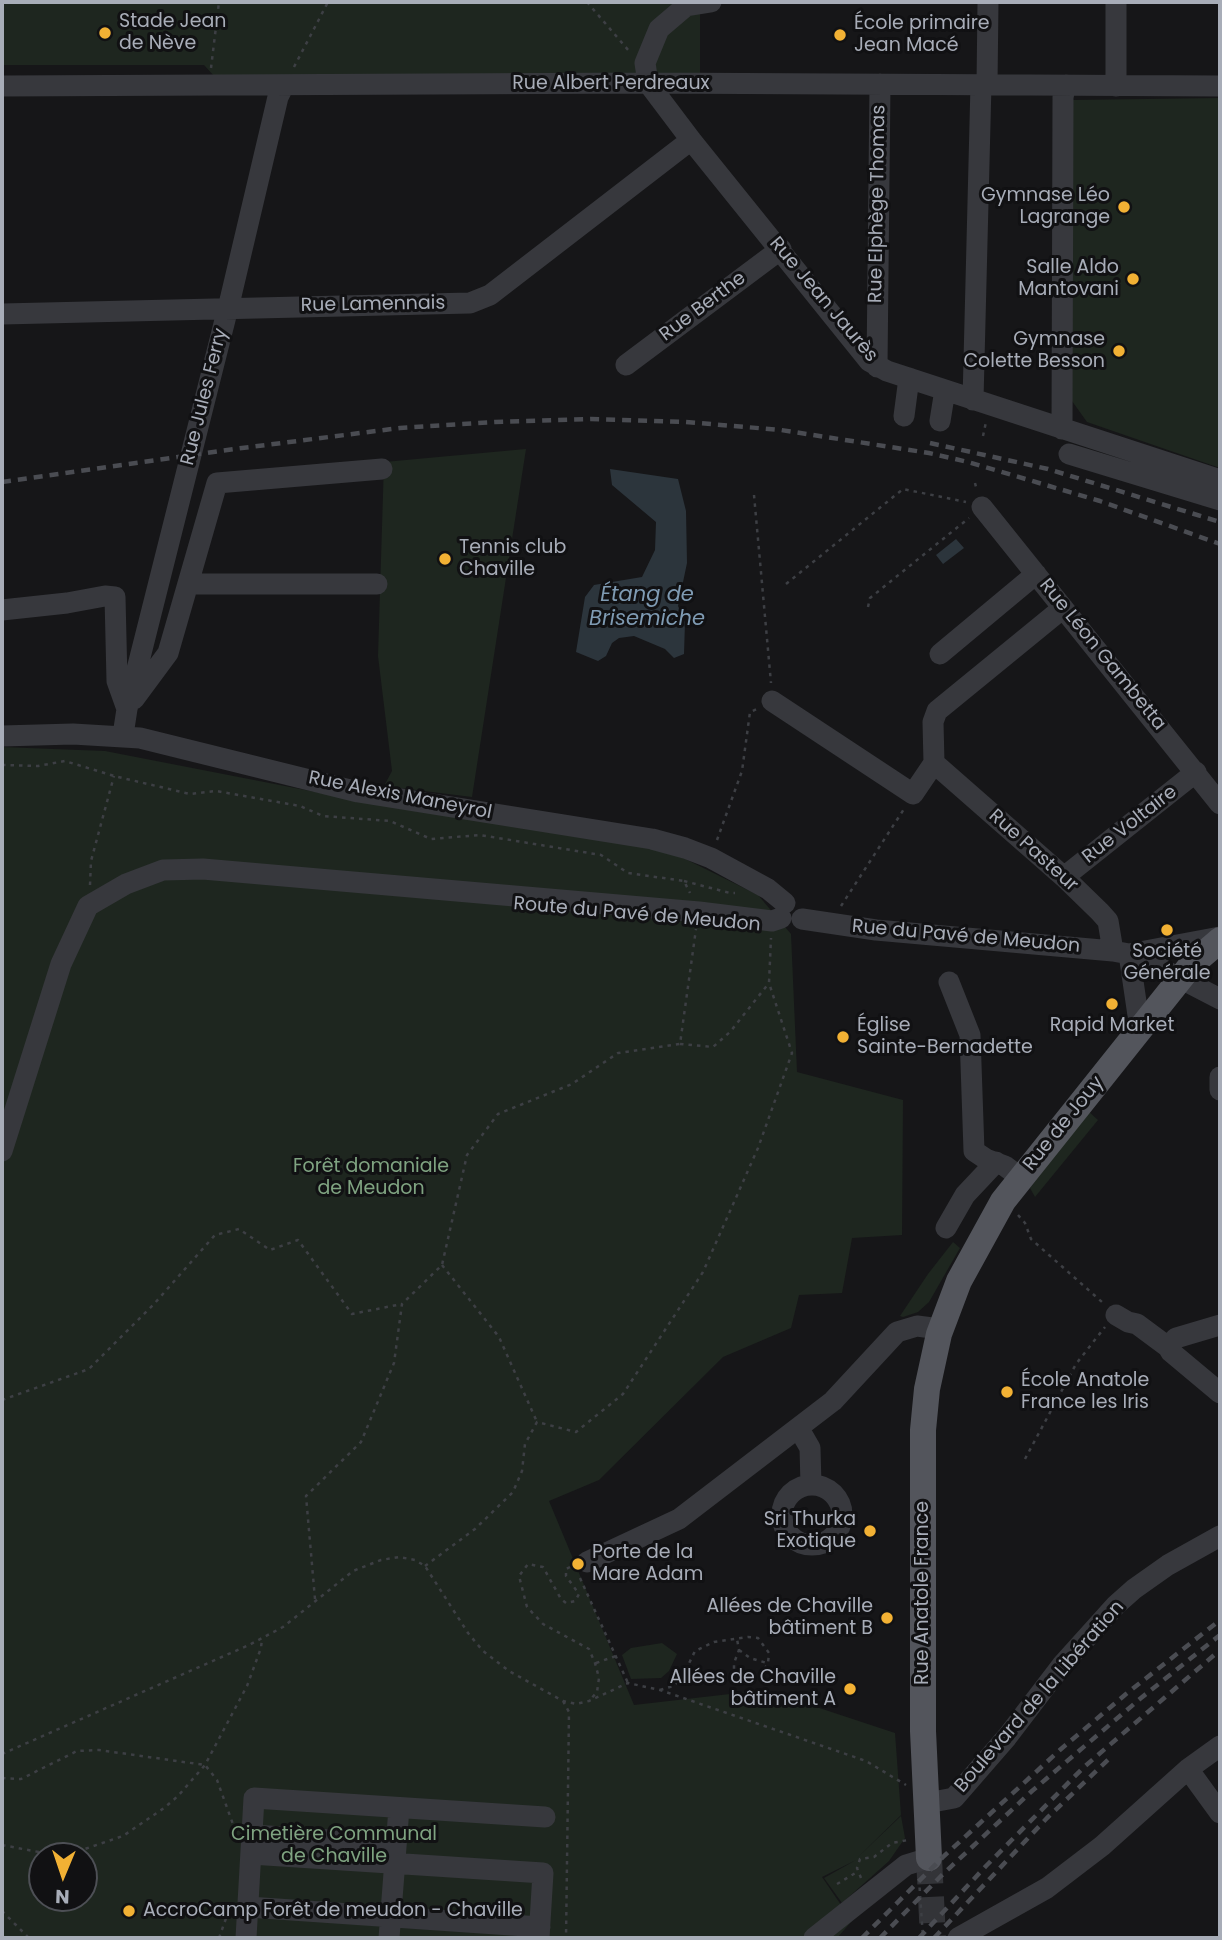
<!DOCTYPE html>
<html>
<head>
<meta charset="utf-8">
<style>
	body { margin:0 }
	#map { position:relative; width:1222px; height:1940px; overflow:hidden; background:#161618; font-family:Poppins,sans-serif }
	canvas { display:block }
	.frame { position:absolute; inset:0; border:4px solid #a8adb8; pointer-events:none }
	.north { position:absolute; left:28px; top:1842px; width:70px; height:70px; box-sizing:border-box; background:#111113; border:2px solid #4d4f55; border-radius:50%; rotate:182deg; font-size:19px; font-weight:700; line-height:28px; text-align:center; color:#a8adb8 }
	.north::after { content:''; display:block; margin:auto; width:24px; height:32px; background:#f2b134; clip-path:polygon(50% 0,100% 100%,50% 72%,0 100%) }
</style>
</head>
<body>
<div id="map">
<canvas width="1222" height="1940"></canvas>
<div class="frame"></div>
<div class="north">N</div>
</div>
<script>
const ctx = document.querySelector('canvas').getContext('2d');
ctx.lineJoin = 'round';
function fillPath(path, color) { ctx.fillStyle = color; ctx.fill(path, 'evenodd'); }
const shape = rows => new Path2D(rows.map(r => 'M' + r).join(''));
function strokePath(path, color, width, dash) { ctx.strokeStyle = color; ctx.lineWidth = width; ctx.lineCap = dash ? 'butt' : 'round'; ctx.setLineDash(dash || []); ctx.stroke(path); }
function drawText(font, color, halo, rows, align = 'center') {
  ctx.font = font + ' Poppins,sans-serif'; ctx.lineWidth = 6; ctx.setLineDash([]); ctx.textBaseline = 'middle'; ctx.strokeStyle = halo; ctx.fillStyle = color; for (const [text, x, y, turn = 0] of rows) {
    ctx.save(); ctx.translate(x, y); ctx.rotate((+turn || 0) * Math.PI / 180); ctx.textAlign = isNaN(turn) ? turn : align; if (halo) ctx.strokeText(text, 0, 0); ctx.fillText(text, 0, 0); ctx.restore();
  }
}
const green = shape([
	[2,2,700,2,700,75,214,76,204,65,2,65],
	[1220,98,1220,468,1087,422,1072,401,1073,100],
	[526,449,472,797,384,786,392,771,378,656,384,462],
	[2,747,105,751,403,809,665,849,758,895,791,934,797,1072,903,1100,902,1235,852,1238,842,1293,799,1295,791,1328,723,1357,599,1480,549,1501,634,1705,765,1690,895,1733,901,1815,856,1859,901,1816,905,1838,889,1861,842,1903,824,1878,856,1860,822,1877,852,1921,837,1938,2,1938],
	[42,1856,84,1856,84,1898,42,1898],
	[1088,1111,1098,1120,1035,1197,1030,1188],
	[953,1242,960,1248,929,1302,918,1312,903,1317,900,1316,928,1274],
	[662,1643,677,1654,669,1671,661,1678,631,1679,622,1655,631,1648]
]);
const water = shape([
	[610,469,678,479,686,511,687,563,678,606,685,622,684,654,674,658,665,649,634,636,619,638,612,643,606,656,598,661,576,652,585,597,594,585,642,577,655,550,656,522,612,485],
	[956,539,964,548,943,564,936,555]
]);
const majorTunnel = shape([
	[929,1858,933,1938]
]);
const path = shape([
	[587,2,629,51],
	[294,67,328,2],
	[211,68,219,2],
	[983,436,986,422],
	[975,483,977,491],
	[754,495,771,683],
	[786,584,903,489,966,502],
	[868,607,870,598,969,518],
	[2,765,38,766,65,761,114,776,190,794,216,791,300,806,323,816,390,821,431,839,480,835,601,855,628,873,684,881,690,893],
	[717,840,742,771,750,712,757,709],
	[684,881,730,893,735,893],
	[90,885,91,861,114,776],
	[841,906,904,809],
	[680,1044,713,1047,730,1032,769,983],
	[1018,1215,1025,1223,1031,1239,1102,1302],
	[442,1265,499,1337,537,1422],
	[2,1400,89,1369,154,1304,215,1235,239,1229,270,1250,298,1240,352,1314,402,1304],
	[1025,1459,1076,1364,1105,1327],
	[425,1566,475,1529,513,1492,522,1471,525,1444,537,1422,576,1432,623,1394,703,1272,758,1148,792,1053,769,983,771,938],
	[570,1567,566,1569,566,1576,579,1594,575,1601,566,1603,561,1599,543,1567,528,1564,519,1576,527,1607,543,1624,589,1649,595,1663,599,1678,597,1692,590,1700],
	[580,1578,628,1683],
	[315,1599,306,1496,361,1442,394,1363,402,1304,442,1265,467,1155,498,1114,572,1084,618,1053,680,1044,696,929],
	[739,1650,750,1658,767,1663],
	[596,1663,616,1656],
	[660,1690,673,1686,682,1678,695,1651,714,1642,748,1637,758,1638,769,1653,768,1663,762,1673,753,1678,742,1677,734,1672,734,1663,739,1650,737,1639],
	[563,1701,569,1712,566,1938],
	[2,1754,249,1645,283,1627,353,1571,381,1560,399,1557,415,1560,425,1566,468,1633,483,1651,509,1671,563,1701,576,1704,589,1701,628,1683,660,1690,866,1761,906,1785],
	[2,1778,21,1779,77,1751,99,1750,205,1765,217,1780,234,1827],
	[2,1845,49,1854,76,1852,123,1836,164,1808,178,1796,205,1765,247,1686,261,1648,262,1638],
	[861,1878,857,1868,860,1859,874,1857,892,1843,908,1840],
	[919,1879,923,1938],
	[837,1884,857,1872],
	[2,1911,29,1938],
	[219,1938,229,1910]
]);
const minor = shape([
	[711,2,686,6,659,29,645,63,648,83,691,140,869,361,887,371,1220,480],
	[987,85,988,2],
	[2,86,648,83,1220,86],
	[1116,86,1116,2],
	[2,314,470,303,490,295,691,140],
	[626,365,781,249],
	[877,367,880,84],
	[973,400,981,84],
	[904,416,909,378],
	[940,421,945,390],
	[1062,429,1063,97,1066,85],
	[1069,454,1220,500],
	[982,507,1220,804],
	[188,584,377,584],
	[2,610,67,603,105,596,115,597,117,681,127,709],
	[940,654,1036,574],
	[134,699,168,653,217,483,382,469],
	[772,701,913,794,934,763],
	[123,735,127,709,231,296,278,97,284,85],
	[2,736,73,734,140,738,358,792,652,839,685,848,711,858,768,889,785,903],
	[934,763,1064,877,1100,912,1108,921,1113,951],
	[934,763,933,722,937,711,1063,608],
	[1064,877,1196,772],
	[802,919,876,930,1113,951,1129,954,1162,969,1220,999],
	[1129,954,1220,937],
	[1129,954,1140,1029],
	[949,982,970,1035,974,1151,986,1159,1005,1166,1021,1178],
	[1220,1077,1220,1090],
	[2,1151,61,964,88,906,126,884,163,870,203,869,699,912,772,921,781,918],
	[946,1228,965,1195,996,1162],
	[1116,1315,1128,1322,1137,1324,1168,1347,1171,1352,1220,1393],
	[1168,1347,1176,1338,1220,1325],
	[799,1429,810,1448,811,1485],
	'782 1515a30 30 0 1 1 60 0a30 30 0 1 1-60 0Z',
	[587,1562,679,1519,833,1401,897,1332,917,1326,940,1329],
	[1188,1769,1220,1813],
	[927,1803,954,1798,1007,1737,1062,1665,1116,1605,1134,1589,1168,1565,1220,1536],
	[252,1835,396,1844],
	[251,1854,543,1873,539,1938],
	[248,1907,540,1927],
	[246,1938,254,1798,545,1817],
	[389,1938,399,1808],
	[814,1938,906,1865,929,1858],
	[958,1938,1047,1888,1102,1846,1188,1769,1220,1746]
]);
const major = shape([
	[929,1858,923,1731,923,1430,927,1389,939,1334,959,1281,1003,1201,1192,964,1220,940]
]);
const rail = shape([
	[930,443,1048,469,1220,522],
	[2,482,242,448,400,428,495,422,591,419,686,422,781,430,929,453,968,462,1100,501,1220,544],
	[862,1938,944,1856,1061,1749,1126,1694,1220,1620],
	[880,1938,941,1876,1032,1791,1141,1698,1220,1635],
	[919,1938,986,1866,1084,1767,1220,1650],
	[934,1938,1047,1818,1112,1756]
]);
const markers = [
	[105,33,7,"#f2b134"],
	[840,35,7,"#f2b134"],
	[1124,207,7,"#f2b134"],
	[1133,279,7,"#f2b134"],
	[1119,351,7,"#f2b134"],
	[445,559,7,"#f2b134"],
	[1167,930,7,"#f2b134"],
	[1112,1004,7,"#f2b134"],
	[843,1037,7,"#f2b134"],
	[1007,1392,7,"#f2b134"],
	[870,1531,7,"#f2b134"],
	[578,1564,7,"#f2b134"],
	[887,1618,7,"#f2b134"],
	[850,1689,7,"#f2b134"],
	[129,1911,7,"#f2b134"]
];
const poiNames = [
	["Stade Jean",119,22],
	["de Nève",119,44],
	["École primaire",854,24],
	["Jean Macé",854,46],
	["Gymnase Léo",1110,196,"right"],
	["Lagrange",1110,218,"right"],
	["Salle Aldo",1119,268,"right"],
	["Mantovani",1119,290,"right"],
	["Gymnase",1105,340,"right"],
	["Colette Besson",1105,362,"right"],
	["Tennis club",459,548],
	["Chaville",459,570],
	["Société",1167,952,"center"],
	["Générale",1167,974,"center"],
	["Église",857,1026],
	["Sainte-Bernadette",857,1048],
	["Rapid Market",1112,1026,"center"],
	["École Anatole",1021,1381],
	["France les Iris",1021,1403],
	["Sri Thurka",856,1520,"right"],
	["Exotique",856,1542,"right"],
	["Porte de la",592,1553],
	["Mare Adam",592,1575],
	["Allées de Chaville",873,1607,"right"],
	["bâtiment B",873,1629,"right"],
	["Allées de Chaville",836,1678,"right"],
	["bâtiment A",836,1700,"right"],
	["AccroCamp Forêt de meudon - Chaville",143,1911]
];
const streetNames = [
	["Rue Albert Perdreaux",611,84],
	["Rue Elphège Thomas",878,204,-89],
	["Rue Jean Jaurès",823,300,50],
	["Rue Lamennais",373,305,-1],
	["Rue Berthe",703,307,-37],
	["Rue Jules Ferry",205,397,-76],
	["Rue Léon Gambetta",1102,655,51],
	["Rue Alexis Maneyrol",400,796,11],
	["Rue Voltaire",1130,825,-38],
	["Rue Pasteur",1033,851,42],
	["Route du Pavé de Meudon",637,915,5],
	["Rue du Pavé de Meudon",966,937,5],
	["Rue de Jouy",1064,1124,-51],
	["Rue Anatole France",923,1593,-90],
	["Boulevard de la Libération",1040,1697,-49]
];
const parkNames = [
	["Forêt domaniale",371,1167],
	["de Meudon",371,1189],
	["Cimetière Communal",334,1835],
	["de Chaville",334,1857]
];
const waterNames = [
	["Étang de",647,596],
	["Brisemiche",647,620]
];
fillPath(green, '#1e261f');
fillPath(water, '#2c353c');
strokePath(majorTunnel, '#333438', 26, [26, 13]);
strokePath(path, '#3d3f44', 2.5, [3.5, 5]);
strokePath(minor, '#37383d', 21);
strokePath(major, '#53555c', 26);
strokePath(rail, '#4a4c52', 4.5, [9, 7]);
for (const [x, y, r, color] of markers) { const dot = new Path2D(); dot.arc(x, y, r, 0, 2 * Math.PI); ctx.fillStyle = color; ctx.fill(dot); strokePath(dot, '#111113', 2.5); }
drawText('19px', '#a8adb8', '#111113', poiNames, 'left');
drawText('19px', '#a8adb8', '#111113', streetNames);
drawText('19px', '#7fa381', '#111113', parkNames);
drawText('italic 21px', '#7f9bb3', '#111113', waterNames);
</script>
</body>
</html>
